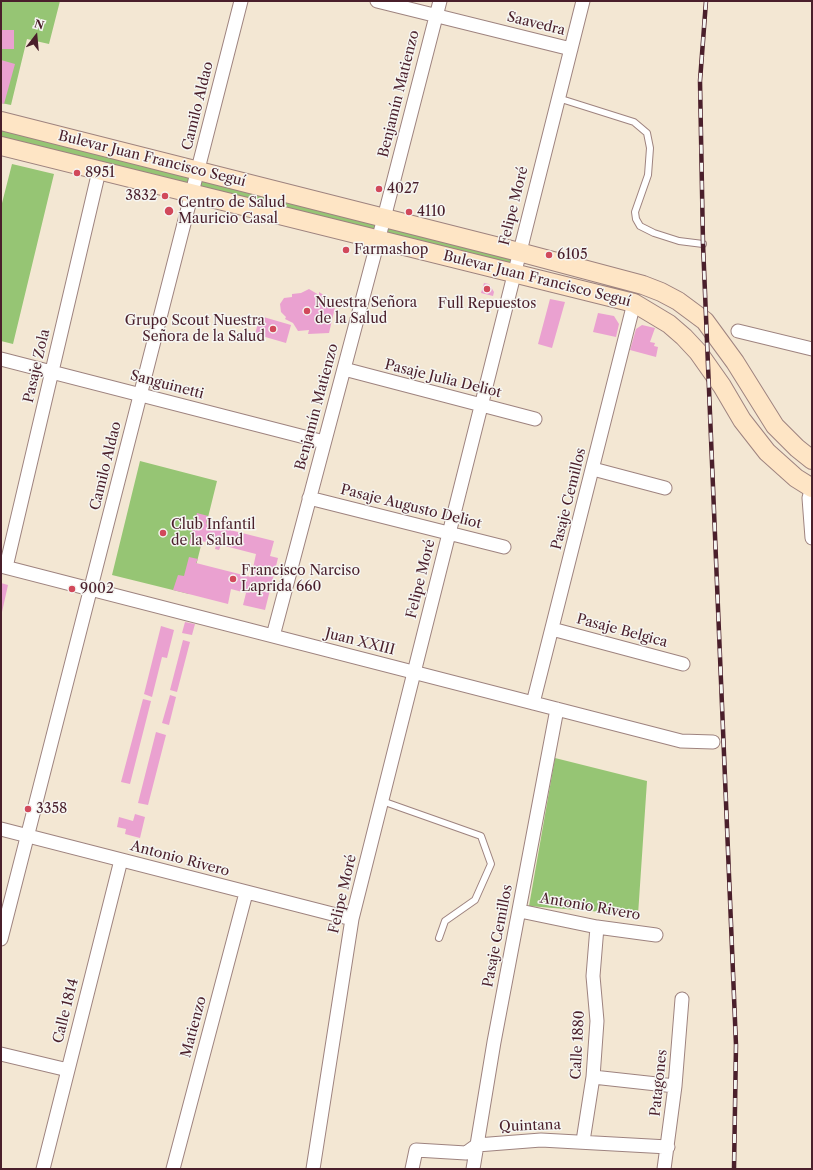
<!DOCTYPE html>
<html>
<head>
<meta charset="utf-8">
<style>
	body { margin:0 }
	#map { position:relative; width:813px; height:1170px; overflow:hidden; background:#f3e7d3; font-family:"Libre Caslon Text",serif }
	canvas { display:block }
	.frame { position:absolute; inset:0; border:2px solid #4a1f2b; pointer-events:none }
	.north { position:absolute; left:16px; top:16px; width:40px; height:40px; -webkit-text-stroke:3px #f6f6f2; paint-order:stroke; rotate:16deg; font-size:11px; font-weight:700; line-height:16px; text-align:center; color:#4a1f2b }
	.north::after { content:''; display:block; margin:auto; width:14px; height:18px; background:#4a1f2b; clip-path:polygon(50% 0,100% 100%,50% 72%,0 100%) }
</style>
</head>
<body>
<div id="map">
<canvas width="813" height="1170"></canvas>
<div class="frame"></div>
<div class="north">N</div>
</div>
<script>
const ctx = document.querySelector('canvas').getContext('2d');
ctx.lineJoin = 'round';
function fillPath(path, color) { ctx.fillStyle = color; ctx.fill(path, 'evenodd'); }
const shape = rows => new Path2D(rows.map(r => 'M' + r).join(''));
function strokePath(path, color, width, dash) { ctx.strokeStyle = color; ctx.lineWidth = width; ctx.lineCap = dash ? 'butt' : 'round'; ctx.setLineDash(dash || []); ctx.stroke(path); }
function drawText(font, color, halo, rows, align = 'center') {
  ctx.font = font + ' "Libre Caslon Text",serif'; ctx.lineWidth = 3; ctx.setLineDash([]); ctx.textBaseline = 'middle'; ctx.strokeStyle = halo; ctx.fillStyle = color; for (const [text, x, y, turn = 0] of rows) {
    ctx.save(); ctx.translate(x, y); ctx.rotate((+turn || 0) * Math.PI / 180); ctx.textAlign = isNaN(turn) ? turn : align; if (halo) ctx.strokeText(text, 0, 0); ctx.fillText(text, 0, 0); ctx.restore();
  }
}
const green = shape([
	[1,1,60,1,49,44,27,39,11,105,1,103],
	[1,122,519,252,514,273,1,146],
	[12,164,54,174,13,344,1,341,1,207],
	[140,461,217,481,189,594,112,575],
	[555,758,647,781,638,915,529,906]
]);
const building = shape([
	[1,30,14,30,14,49,1,49],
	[1,60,15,64,4,104,1,103],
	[484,283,489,284,494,292,493,296,481,293],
	[309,289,319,295,319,292,336,303,329,333,308,334,309,330,298,331,293,323,285,319,286,317,281,312,280,304,284,298,292,297,292,294,301,293],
	[550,299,565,302,552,348,538,344],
	[598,313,614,316,619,324,616,337,593,332],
	[260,316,291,325,286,343,255,334],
	[642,325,655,328,650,342,655,343,654,346,658,347,656,357,630,350,636,329],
	[197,513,208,516,206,524,274,541,270,556,278,558,265,610,243,605,246,593,231,589,228,604,173,590,178,575,184,576,189,557,198,559,196,563,251,577,256,554,221,545,219,550,215,549,216,545,202,541,201,547,189,544],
	[1,583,8,585,2,612,1,612],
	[185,622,195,624,192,635,182,633],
	[161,626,174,630,167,658,162,657,152,697,144,694],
	[183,640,190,642,177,692,170,690],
	[170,695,176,697,169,725,162,723],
	[143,699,151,701,130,784,121,782],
	[156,732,166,735,148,805,138,803],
	[135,814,145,817,140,838,125,834,126,829,117,827,119,817,133,821]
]);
const service = shape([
	[558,98,634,122,647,133,650,148,648,175,635,212,636,219,640,226,654,233,679,241,703,244],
	[382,801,481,836,491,864,475,900,445,921,439,938]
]);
const minor = shape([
	[377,1,571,49],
	[738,331,812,349],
	[1,359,324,442],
	[344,369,535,419],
	[593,469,665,488],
	[812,487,809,498,812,538],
	[309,498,504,547],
	[1,566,681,741,713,742],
	[6,567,99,171],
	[552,629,683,664],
	[273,636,384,218,440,1],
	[533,703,634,303],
	[1,829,352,919],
	[520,911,597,927,656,935],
	[1,939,241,1],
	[1,1054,68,1070],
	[593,1077,675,1086],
	[583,1141,593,1077,597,1021,593,976,597,927],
	[43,1169,121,860],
	[173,1169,246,893],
	[313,1169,352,919,583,1],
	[412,1169,416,1150,466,1153,477,1145,541,1140,668,1147],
	[473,1169,494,1042,557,709],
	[664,1169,675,1086,682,999]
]);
const secondary = shape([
	[1,121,519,252,643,285,661,292,678,301,705,321,735,362,775,426,797,448,812,460],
	[1,146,634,303,669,324,684,337,698,352,722,386,742,420,767,452,796,478,812,488]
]);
const rail = shape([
	[706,1,700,81,703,244,736,1045,734,1169]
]);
const markers = [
	[77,173,4,"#d1495b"],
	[379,189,4,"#d1495b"],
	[165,196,4,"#d1495b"],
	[169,211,5,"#d1495b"],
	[409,212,4,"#d1495b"],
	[346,250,4,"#d1495b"],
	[549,255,4,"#d1495b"],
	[487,289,4,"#d1495b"],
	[307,311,4,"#d1495b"],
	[273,329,4,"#d1495b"],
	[163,533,4,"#d1495b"],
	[233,579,4,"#d1495b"],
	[72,589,4,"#d1495b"],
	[28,809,4,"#d1495b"]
];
const streetNames = [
	["Saavedra",536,24,14],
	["Benjamín Matienzo",399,94,-76],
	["Camilo Aldao",198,106,-76],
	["Bulevar Juan Francisco Seguí",152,159,14],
	["Felipe Moré",514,206,-76],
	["Bulevar Juan Francisco Seguí",537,279,14],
	["Pasaje Zola",37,366,-77],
	["Pasaje Julia Deliot",443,379,14],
	["Sanguinetti",167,385,15],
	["Benjamín Matienzo",317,407,-75],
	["Camilo Aldao",106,466,-76],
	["Pasaje Cemillos",569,499,-76],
	["Pasaje Augusto Deliot",411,507,14],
	["Felipe Moré",421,579,-76],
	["Pasaje Belgica",622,631,15],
	["Juan XXIII",360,642,14],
	["Antonio Rivero",180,859,15],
	["Felipe Moré",343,894,-77],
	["Antonio Rivero",590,907,10],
	["Pasaje Cemillos",498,936,-79],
	["Calle 1814",66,1011,-76],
	["Matienzo",194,1027,-75],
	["Calle 1880",578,1045,-87],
	["Patagones",659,1083,-84],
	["Quintana",530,1126,-2]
];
const poiNames = [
	["8951",85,173],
	["4027",387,189],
	["3832",157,196,"right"],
	["Centro de Salud",178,203],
	["Mauricio Casal",178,219],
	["4110",417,212],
	["Farmashop",354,250],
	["6105",557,255],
	["Nuestra Señora",315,303],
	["de la Salud",315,319],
	["Full Repuestos",487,304,"center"],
	["Grupo Scout Nuestra",265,321,"right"],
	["Señora de la Salud",265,337,"right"],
	["Club Infantil",171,525],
	["de la Salud",171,541],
	["Francisco Narciso",241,571],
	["Laprida 660",241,587],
	["9002",80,589],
	["3358",36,809]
];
fillPath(green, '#96c574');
fillPath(building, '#eaa1d0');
strokePath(service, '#9e837f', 8);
strokePath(minor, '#9e837f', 15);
strokePath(secondary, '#9e837f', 20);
strokePath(service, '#fff', 6);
strokePath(minor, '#fff', 13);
strokePath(secondary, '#fee5c5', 18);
strokePath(rail, '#4a1f2b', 4.5);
strokePath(rail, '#f6f6f2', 3, [9]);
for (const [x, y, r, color] of markers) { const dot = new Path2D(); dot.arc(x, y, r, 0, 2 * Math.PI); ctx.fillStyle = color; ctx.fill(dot); strokePath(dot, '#f6f6f2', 1.5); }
drawText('14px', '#4a1f2b', '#f6f6f2', streetNames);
drawText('14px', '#4a1f2b', '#f6f6f2', poiNames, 'left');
</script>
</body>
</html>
